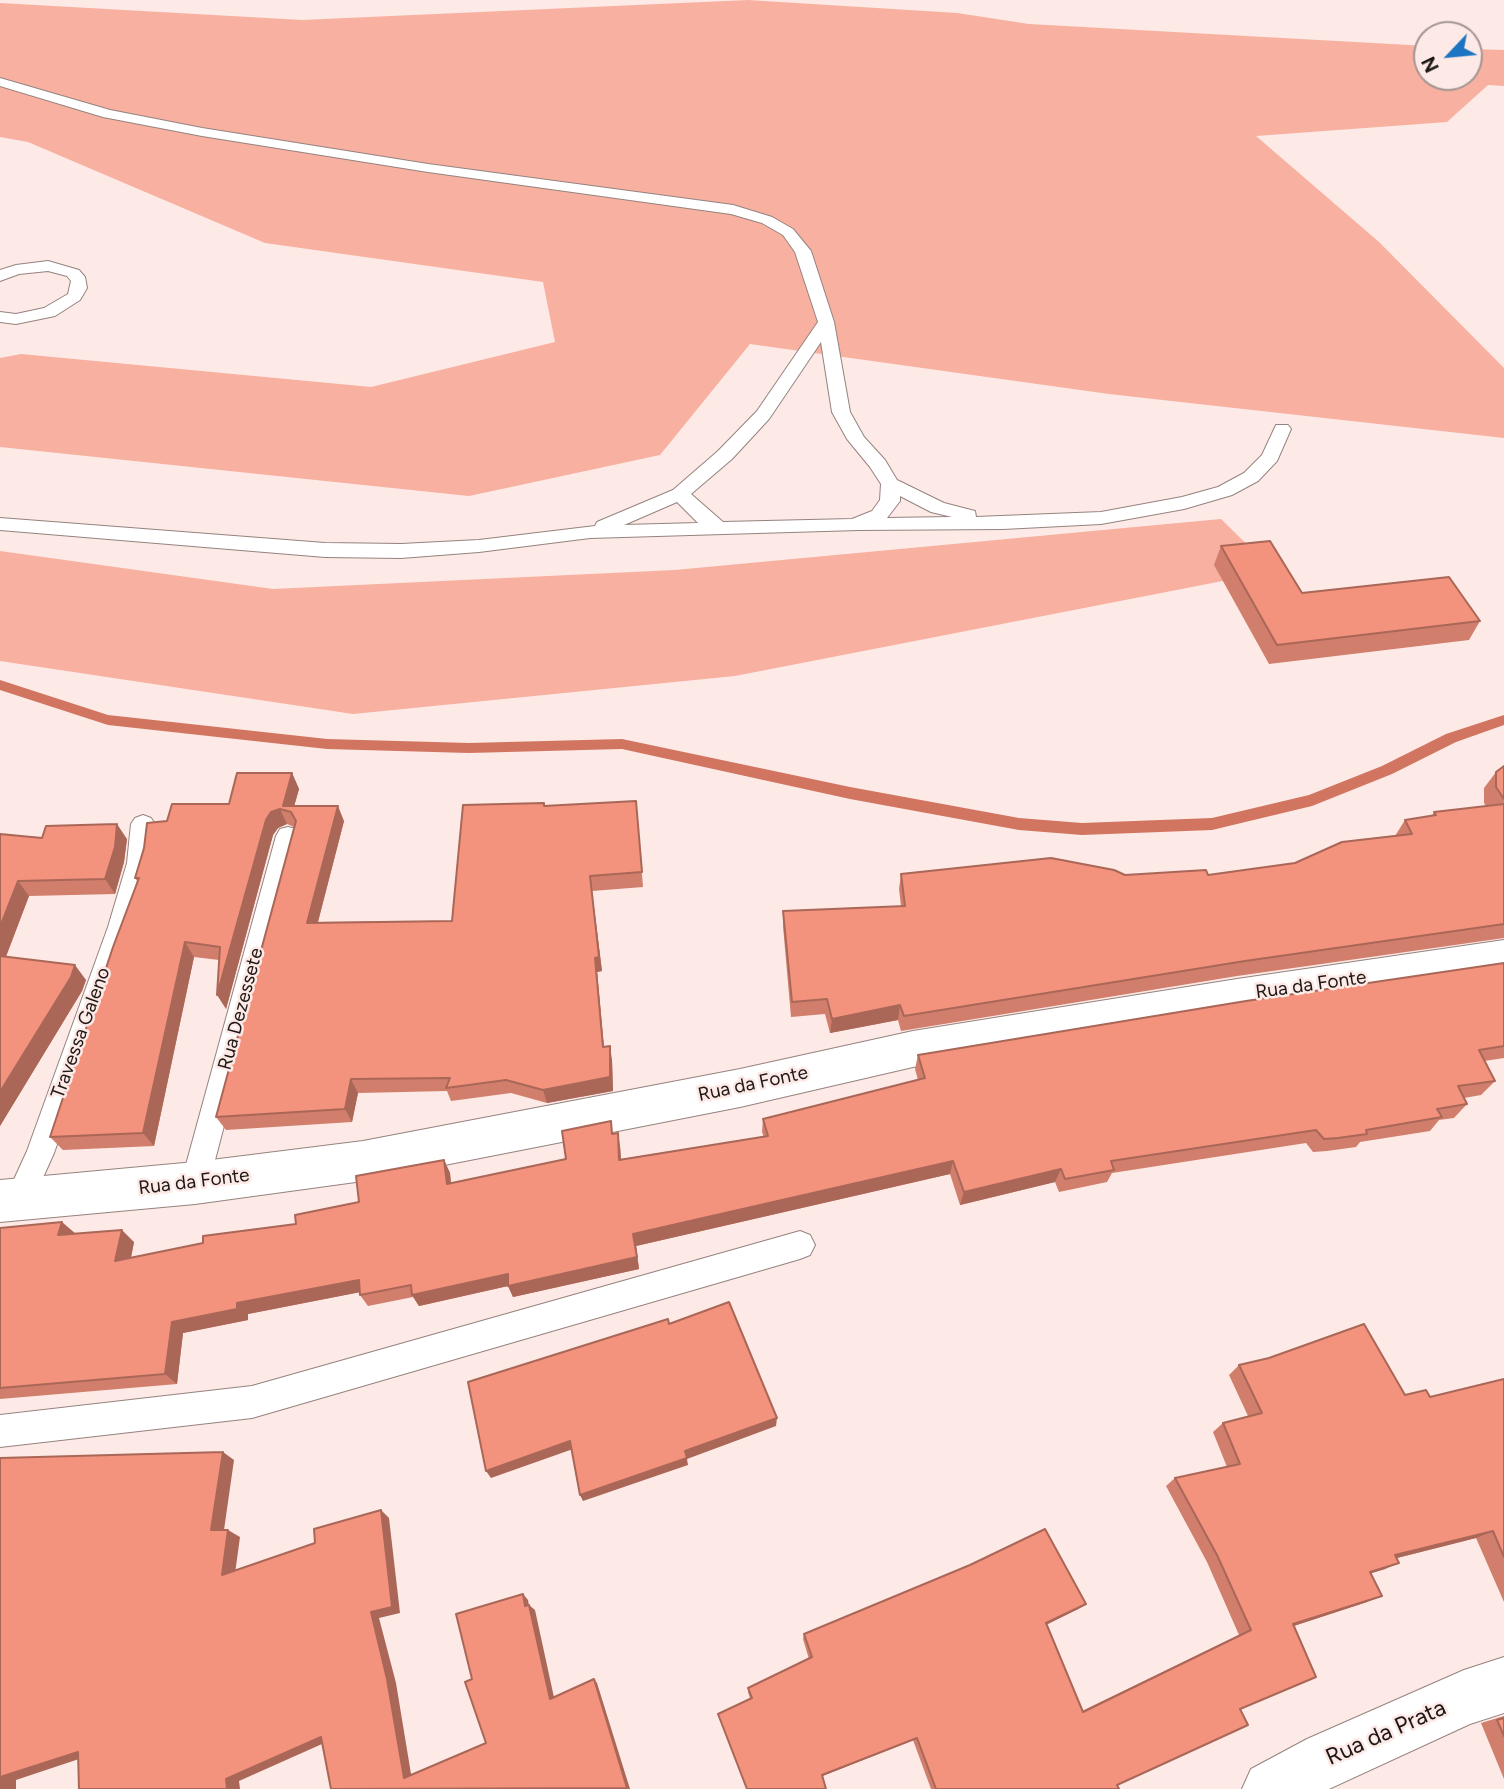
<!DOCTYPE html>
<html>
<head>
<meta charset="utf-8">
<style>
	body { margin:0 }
	#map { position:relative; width:1504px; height:1789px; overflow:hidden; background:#fde9e5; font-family:Figtree,sans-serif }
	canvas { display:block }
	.north { position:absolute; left:1413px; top:21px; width:70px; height:70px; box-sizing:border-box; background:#fde9e5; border:2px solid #a39592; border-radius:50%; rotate:244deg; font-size:19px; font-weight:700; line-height:28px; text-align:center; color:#1d1715 }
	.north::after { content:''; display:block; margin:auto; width:24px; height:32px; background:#1b75c2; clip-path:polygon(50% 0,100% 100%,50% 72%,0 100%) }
</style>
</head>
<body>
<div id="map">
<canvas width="1504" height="1789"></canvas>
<div class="north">N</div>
</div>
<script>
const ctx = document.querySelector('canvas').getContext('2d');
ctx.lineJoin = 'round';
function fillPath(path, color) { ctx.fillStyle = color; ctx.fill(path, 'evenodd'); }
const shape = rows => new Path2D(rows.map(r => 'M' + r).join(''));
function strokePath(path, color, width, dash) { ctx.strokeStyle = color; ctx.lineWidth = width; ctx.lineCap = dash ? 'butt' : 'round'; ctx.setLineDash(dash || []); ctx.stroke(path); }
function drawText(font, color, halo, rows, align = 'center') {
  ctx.font = font + ' Figtree,sans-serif'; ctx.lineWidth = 5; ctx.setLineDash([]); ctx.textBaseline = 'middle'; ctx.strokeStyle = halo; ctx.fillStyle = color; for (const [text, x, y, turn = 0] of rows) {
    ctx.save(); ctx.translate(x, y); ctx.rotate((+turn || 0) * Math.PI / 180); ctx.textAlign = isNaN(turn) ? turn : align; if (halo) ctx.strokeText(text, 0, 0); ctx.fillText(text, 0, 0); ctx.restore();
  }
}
const green = shape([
	[748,0,957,13,1029,24,1427,46,1427,77,1469,77,1469,49,1504,50,1504,86,1488,85,1447,122,1256,136,1379,242,1504,368,1504,438,1109,394,750,344,660,455,469,496,0,447,0,358,21,354,371,387,555,342,543,282,265,243,28,142,0,137,0,3,302,20],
	[1221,519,1274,571,735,676,353,714,0,661,0,551,273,589,675,570]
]);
const stream = shape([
	[0,680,108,715,327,739,469,743,622,739,850,787,1019,818,1082,823,1212,818,1309,795,1382,766,1446,734,1504,715,1504,725,1456,742,1392,774,1312,806,1212,830,1082,835,1019,830,850,799,622,749,469,753,327,749,108,725,0,690,0,680]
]);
const lane = shape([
	[0,78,110,110,202,128,428,164,733,205,772,217,793,229,811,251,834,322,850,412,864,437,885,460,897,480,944,503,975,511,976,517,1101,512,1182,497,1218,487,1244,473,1262,455,1276,425,1288,425,1291,429,1277,461,1258,481,1232,495,1184,509,1101,524,1003,529,858,530,590,538,479,552,401,558,325,557,0,530,0,518,325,543,401,544,479,540,595,526,597,522,673,490,718,451,757,411,818,322,795,252,783,235,762,223,731,214,428,172,202,136,103,117,0,86,0,78],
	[821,342,832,412,847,439,870,467,881,484,880,500,872,511,852,519,723,522,691,494,732,459,769,419,821,342],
	[900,496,931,512,952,517,887,518,900,501,900,496],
	[677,502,698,523,624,525,677,502],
	[48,261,79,270,85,277,87,288,80,300,55,316,16,324,0,322,0,312,16,314,44,308,68,294,71,281,67,276,48,271,19,274,0,281,0,270,16,265,48,261],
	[143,815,151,818,155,824,151,863,132,927,54,1153,29,1209,19,1213,9,1209,5,1199,27,1151,108,927,127,863,131,824,135,818,143,815],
	[288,827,296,829,300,836,209,1183,205,1192,195,1196,185,1192,181,1183,276,836,280,829,288,827],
	[800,1231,810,1235,815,1245,810,1255,800,1259,252,1418,0,1447,0,1415,252,1386,800,1231]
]);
const street = shape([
	[1504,940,1504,974,1237,1013,913,1067,740,1107,363,1181,195,1204,0,1222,0,1180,195,1162,363,1141,740,1069,913,1031,1237,979,1504,940],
	[1504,1657,1504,1713,1470,1724,1329,1789,1242,1789,1251,1769,1307,1739,1464,1670,1504,1657]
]);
const wall = shape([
	[1221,546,1302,593,1480,621,1469,640,1269,664,1214,565],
	[1504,766,1504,938,1237,976,901,1031,898,1020,830,1033,825,1014,791,1017,783,926,783,911,901,906,899,889,901,874,1208,875,1295,863,1395,836,1405,820,1432,816,1434,812,1486,806,1484,803,1484,788,1496,772],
	[292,773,299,789,294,806,344,821,318,922,452,921,544,806,636,801,643,887,592,891,602,971,597,972,604,1047,612,1060,613,1091,547,1103,511,1093,451,1101,447,1091,358,1093,352,1122,226,1130,216,1117,294,827,287,824,278,828,273,835,226,1009,219,960,194,957,154,1146,63,1150,50,1137,137,881,135,878,167,821,229,804],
	[0,834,42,838,127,839,124,862,115,894,29,896,6,957,86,980,82,991,0,1126],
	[1504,963,1504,1058,1484,1061,1495,1081,1481,1095,1464,1098,1467,1104,1454,1118,1439,1120,1430,1131,1360,1142,1356,1147,1327,1151,1313,1152,1306,1143,1112,1173,1107,1182,1059,1192,1055,1182,960,1205,950,1174,636,1246,639,1269,513,1297,508,1286,419,1306,413,1297,368,1306,360,1295,360,1292,248,1314,248,1320,183,1333,177,1384,0,1399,0,1228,134,1242,131,1258,296,1224,359,1202,444,1160,450,1173,451,1183,566,1159,614,1134,620,1146,621,1159,764,1137,762,1132,763,1119,918,1080,915,1069,918,1055],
	[1239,1365,1405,1395,1430,1397,1504,1379,1504,1602,1476,1538,1397,1558,1385,1569,1371,1573,1367,1602,1294,1626,1240,1709,1117,1785,1119,1789,931,1789,913,1740,822,1776,750,1698,748,1692,748,1688,809,1659,803,1639,804,1634,1086,1604,1078,1609,1047,1624,1082,1711,1239,1635,1207,1562,1166,1486,1175,1478,1227,1467,1213,1432,1223,1423,1248,1416,1229,1375],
	[1504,1716,1504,1779,1481,1723]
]);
const shadedWall = shape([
	[292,773,299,789,292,814,283,806],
	[338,806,344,821,314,937,307,923],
	[280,809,287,824,278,828,273,835,226,1009,217,995,266,820,271,812],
	[117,824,127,839,124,862,115,894,105,879],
	[590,876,602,971,597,972,605,1061,603,1047,595,958],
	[18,881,29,896,1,969,0,968,0,927],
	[185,942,194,957,154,1146,143,1133],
	[75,965,86,980,82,991,0,1126,0,1092],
	[900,1005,898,1020,830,1033,832,1019],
	[610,1046,612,1060,613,1091,547,1103,543,1090],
	[351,1079,358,1093,352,1122,345,1109],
	[618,1133,620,1146,622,1172,619,1160],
	[444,1160,450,1173,452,1197,447,1184],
	[953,1161,950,1174,636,1246,639,1269,513,1297,508,1286,419,1306,412,1295,633,1234],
	[1061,1169,1055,1182,960,1205,964,1192],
	[62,1222,76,1234,58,1235],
	[122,1230,134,1242,128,1272,115,1261],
	[359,1280,366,1291,248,1314,248,1320,183,1333,177,1384,165,1374,172,1322,237,1303],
	[777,1418,776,1426,687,1459,688,1465,583,1501,580,1495,685,1451],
	[570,1441,573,1449,491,1478,486,1471],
	[223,1452,234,1460,223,1537,211,1530],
	[381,1510,389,1518,400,1613,379,1618,396,1683,412,1780,404,1778,371,1612],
	[228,1530,240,1537,234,1581,222,1575],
	[1493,1531,1476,1538,1381,1562,1395,1555],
	[1399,1563,1385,1569,1356,1578,1370,1572],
	[523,1594,528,1600,530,1612,525,1606],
	[1382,1596,1367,1602,1281,1630,1293,1624],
	[1086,1604,1078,1609,1040,1628,1046,1623],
	[529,1605,535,1610,555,1702,550,1699],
	[594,1679,597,1683,630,1789,626,1789],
	[321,1737,331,1740,239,1781,240,1789,227,1789,226,1779],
	[917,1738,913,1740,820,1777,822,1775],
	[78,1752,94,1754,16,1780,16,1789,0,1789,0,1777]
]);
const building = shape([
	[1270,541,1302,593,1449,577,1480,621,1277,645,1221,546,1270,541],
	[1504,766,1504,799,1496,787,1496,772,1504,766],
	[237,773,292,773,283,806,338,806,307,923,452,921,463,805,544,803,544,806,636,801,642,872,590,876,599,957,595,958,603,1047,610,1046,610,1077,543,1090,506,1080,446,1088,450,1078,351,1079,345,1109,216,1117,296,821,291,812,280,809,271,812,266,820,217,995,220,947,185,942,143,1133,50,1137,113,947,139,878,135,878,144,848,147,823,167,821,172,804,229,804,237,773],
	[1504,804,1504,924,1245,961,904,1016,900,1005,832,1019,827,999,792,1002,783,911,905,906,901,874,1051,858,1114,870,1125,875,1206,870,1208,875,1295,863,1342,842,1412,834,1405,820,1436,815,1434,812,1504,804],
	[117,824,115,847,105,879,18,881,0,927,0,834,42,838,46,826,117,824],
	[0,956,75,965,71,977,0,1092,0,956],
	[1504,963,1504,1046,1479,1050,1495,1081,1458,1086,1467,1104,1437,1109,1442,1117,1366,1130,1367,1134,1338,1138,1324,1139,1316,1130,1111,1161,1114,1170,1065,1179,1061,1169,964,1192,953,1161,633,1234,637,1257,508,1286,508,1274,412,1295,411,1285,360,1295,359,1280,237,1303,237,1309,172,1322,165,1374,0,1388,0,1228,62,1222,58,1235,122,1230,115,1261,203,1243,203,1236,296,1224,295,1215,359,1202,356,1176,444,1160,447,1184,566,1159,562,1131,611,1121,612,1134,618,1133,619,1160,768,1136,763,1119,925,1078,918,1055,1246,1001,1504,963],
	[729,1302,777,1418,685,1451,687,1458,580,1495,570,1441,486,1471,468,1382,668,1319,669,1324,729,1302],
	[1364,1324,1405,1395,1426,1390,1430,1397,1504,1379,1504,1557,1493,1531,1395,1555,1399,1563,1370,1572,1382,1596,1293,1624,1316,1677,1240,1709,1248,1725,1117,1785,1119,1789,936,1789,917,1738,822,1775,826,1789,747,1789,718,1714,752,1698,748,1688,812,1657,804,1634,970,1565,1045,1529,1086,1604,1046,1623,1083,1712,1251,1630,1217,1555,1175,1478,1240,1464,1223,1423,1262,1413,1239,1365,1269,1358,1364,1324],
	[223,1452,211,1530,228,1530,222,1575,315,1543,314,1529,381,1510,392,1607,371,1612,387,1679,404,1778,486,1743,465,1682,472,1679,456,1614,523,1594,525,1606,529,1605,550,1699,594,1679,627,1788,331,1789,321,1737,226,1779,227,1789,79,1789,78,1752,0,1777,0,1458,223,1452],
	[1504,1718,1504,1736,1497,1720,1504,1718]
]);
const streetNames = [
	["Rua da Fonte",1311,985,-8],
	["Rua Dezessete",241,1009,-75],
	["Travessa Galeno",81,1033,-70],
	["Rua da Fonte",753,1084,-12],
	["Rua da Fonte",194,1182,-7]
];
const nearStreetnames = [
	["Rua da Prata",1386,1733,-24]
];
fillPath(green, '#f8b0a0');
fillPath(stream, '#d17561');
strokePath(lane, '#95837f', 2);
strokePath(street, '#95837f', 2);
fillPath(lane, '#fff');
fillPath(street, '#fff');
fillPath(wall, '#d17e6c');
fillPath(shadedWall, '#aa6758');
fillPath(building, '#f3937e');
strokePath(building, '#aa6758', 2);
drawText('19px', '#1d1715', '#fde9e5', streetNames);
drawText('23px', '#1d1715', '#fde9e5', nearStreetnames);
</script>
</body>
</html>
